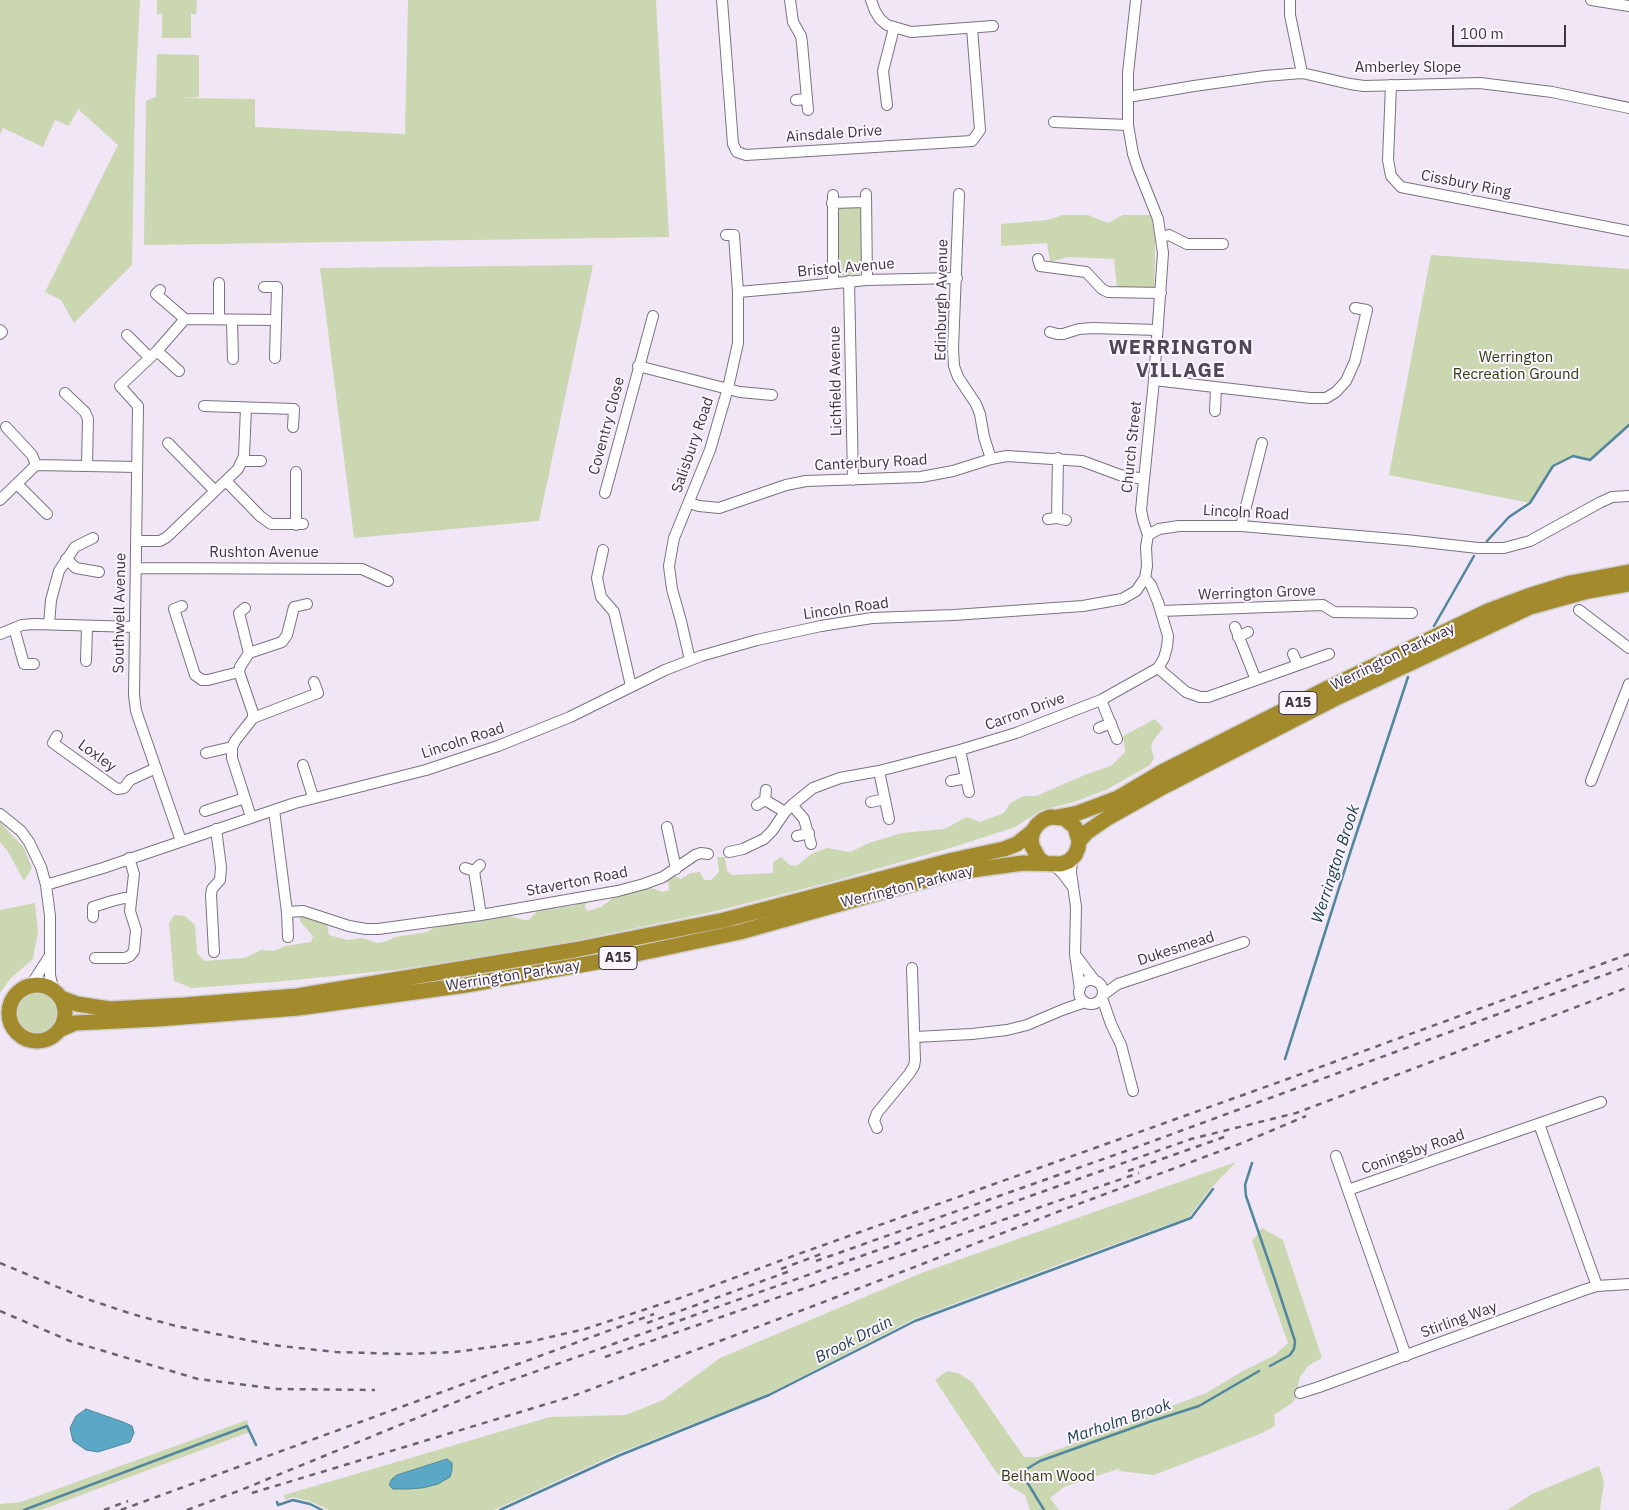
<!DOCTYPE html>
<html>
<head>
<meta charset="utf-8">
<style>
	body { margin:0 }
	#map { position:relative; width:1629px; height:1510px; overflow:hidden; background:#f0e6f6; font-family:"IBM Plex Sans",sans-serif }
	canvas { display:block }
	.scale { position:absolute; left:1452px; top:25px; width:114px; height:22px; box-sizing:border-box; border:2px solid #3b373d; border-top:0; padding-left:6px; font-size:15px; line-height:18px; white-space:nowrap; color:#3b373d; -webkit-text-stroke:4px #fbf5ff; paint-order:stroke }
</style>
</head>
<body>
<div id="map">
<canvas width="1629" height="1510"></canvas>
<div class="scale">100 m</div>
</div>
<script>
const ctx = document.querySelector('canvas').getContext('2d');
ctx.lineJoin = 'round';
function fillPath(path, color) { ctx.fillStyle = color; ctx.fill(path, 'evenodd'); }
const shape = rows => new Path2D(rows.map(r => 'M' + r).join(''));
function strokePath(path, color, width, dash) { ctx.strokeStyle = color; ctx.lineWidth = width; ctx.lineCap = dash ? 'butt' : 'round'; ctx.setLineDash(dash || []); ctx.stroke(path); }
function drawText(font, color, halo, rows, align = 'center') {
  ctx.font = font + ' "IBM Plex Sans",sans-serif'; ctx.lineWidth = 4; ctx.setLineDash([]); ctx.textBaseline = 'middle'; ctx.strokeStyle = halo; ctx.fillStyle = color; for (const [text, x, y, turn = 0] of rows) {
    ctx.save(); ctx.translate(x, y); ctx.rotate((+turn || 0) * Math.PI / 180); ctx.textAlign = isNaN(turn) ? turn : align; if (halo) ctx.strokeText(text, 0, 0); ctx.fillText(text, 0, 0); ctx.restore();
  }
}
const green = shape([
	[0,0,140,0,135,99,132,265,74,323,61,300,45,292,118,145,78,109,69,126,55,120,43,147,3,128,0,135],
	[157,0,197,0,196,14,191,14,191,38,162,38,162,14,157,14],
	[408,0,656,0,669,237,144,245,146,101,156,97,157,54,199,55,199,97,182,98,255,99,255,127,405,134],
	[838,207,860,207,862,208,863,270,858,274,843,276,838,273],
	[1063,215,1088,215,1108,223,1123,215,1151,215,1155,236,1155,261,1154,288,1117,289,1114,259,1068,257,1050,262,1047,243,1001,246,1001,224,1047,220],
	[1431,255,1629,269,1629,425,1590,460,1573,456,1553,466,1530,503,1389,475],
	[593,265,539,521,354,538,320,268],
	[1155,719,1163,728,1153,741,1151,747,1154,758,1150,765,1106,790,1074,802,1042,810,1015,827,957,846,834,881,712,912,536,949,394,970,274,982,192,988,174,981,169,923,174,915,185,916,195,925,197,953,204,961,244,958,261,950,274,951,285,946,311,942,313,936,300,921,300,916,307,914,327,923,329,935,347,940,363,938,376,943,388,941,395,937,427,932,437,926,446,926,455,921,505,915,524,920,529,920,540,908,550,906,557,909,562,907,574,906,579,901,586,903,585,908,588,911,601,907,617,895,651,888,663,892,669,890,668,880,675,876,681,879,691,873,700,872,704,880,711,880,719,872,717,857,725,857,727,871,732,875,773,873,773,862,781,857,790,865,796,866,813,853,827,848,850,852,869,843,902,833,944,829,967,817,980,822,1004,813,1010,803,1024,796,1036,796,1087,774,1111,766,1125,752,1123,736],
	[0,822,24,848,32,868,24,881,7,850,0,842],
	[35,903,38,932,33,959,11,978,0,993,0,910],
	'15 1013a22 22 0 1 1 44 0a22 22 0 1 1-44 0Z',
	[1236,1162,1211,1188,1189,1217,1068,1261,914,1319,768,1394,614,1455,494,1510,329,1510,309,1501,292,1497,285,1500,284,1495,550,1417,626,1415,663,1400,720,1358,924,1272],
	[1262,1228,1283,1240,1322,1358,1308,1366,1300,1377,1298,1385,1300,1393,1292,1403,1274,1415,1275,1426,1260,1434,1154,1475,1118,1471,1121,1468,1064,1487,1050,1498,1059,1510,1030,1510,1025,1495,1011,1487,996,1472,935,1380,947,1371,958,1373,972,1382,1024,1457,1038,1457,1206,1393,1243,1371,1275,1355,1288,1343,1252,1241],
	[247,1420,250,1432,41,1510,0,1510,0,1504,21,1502],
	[1599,1466,1604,1482,1600,1510,1507,1510,1532,1494]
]);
const water = shape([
	[86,1409,123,1422,132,1426,134,1433,130,1442,98,1452,86,1450,73,1441,70,1428,76,1416,86,1409],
	[447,1459,452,1463,452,1470,450,1477,438,1484,422,1488,407,1489,393,1489,389,1485,392,1479,397,1475,447,1459]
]);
const stream = shape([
	[1487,541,1509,517,1530,503,1553,466,1573,456,1590,460,1629,425],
	[1434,626,1474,556],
	[1285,1059,1351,850,1408,677],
	[1252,1163,1245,1185,1246,1196,1274,1277,1295,1341,1294,1349,1290,1355,1270,1366],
	[277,1502,278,1505,293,1500,310,1504,322,1510],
	[24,1510,247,1426,256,1445],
	[500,1510,618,1456,769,1395,915,1321,1191,1218,1213,1189],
	[1044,1510,1024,1477,1025,1470,1040,1461,1149,1422,1199,1406,1259,1371]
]);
const minor = shape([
	[722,0,733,144,737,152,746,155,972,141,980,130,972,28],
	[790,0,793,22,801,36,802,43,808,110],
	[871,0,875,11,880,19,887,25,911,32,993,26],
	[1290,0,1290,15,1302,73],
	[1591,0,1629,6],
	[1391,85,1388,160,1391,176,1401,187,1629,231],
	[1128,97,1194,86,1265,76,1302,73,1350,84,1364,86,1480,83,1552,92,1629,108],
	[796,100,807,99],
	[887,105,883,71,894,28],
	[1054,122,1128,125],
	[866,194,867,280],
	[959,194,953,349,954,366,958,377,976,404,980,414,984,437,991,459],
	[833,195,833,283],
	[832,203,866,202],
	[1161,237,1169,235,1187,244,1223,244],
	[1038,259,1040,266,1086,272,1102,289,1108,292,1161,293],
	[849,281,853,480],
	[219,283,219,319],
	[264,287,277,287,275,358],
	[160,290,156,294,185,319],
	[738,292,796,287,867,280,957,278],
	[232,321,233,359],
	[0,330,2,332,0,334],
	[1050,332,1057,334,1063,334,1079,329,1093,328,1157,330],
	[127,335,149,357],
	[157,351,179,371],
	[638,366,740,392,772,395],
	[1154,380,1310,398,1326,398,1336,392,1346,381,1355,361,1367,310,1355,308],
	[65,393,85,412,88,419,87,465],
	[204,406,294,409,293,427],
	[1215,411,1216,388],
	[6,427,32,455,36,465],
	[168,443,215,491],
	[243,461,261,461],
	[296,472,296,525],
	[226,481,260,516,271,524,303,524],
	[17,484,47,514],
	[605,493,653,316],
	[0,500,36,465,137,467],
	[689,503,699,506,719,508,786,485,806,481,921,477,953,471,991,459,1007,456,1082,461,1120,475,1144,479],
	[1057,518,1058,458],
	[1048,519,1057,518,1066,520],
	[1241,526,1262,443],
	[1148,535,1159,529,1179,526,1241,526,1406,540,1478,548,1504,548,1530,541,1599,503,1612,497,1629,496],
	[137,541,160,541,167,537,238,469,244,456,246,408],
	[603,550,597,578,601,597,614,612,631,686],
	[66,559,76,568,99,572],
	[136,568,362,569,388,581],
	[182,606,174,609,195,675,202,680,208,680,239,672],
	[245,608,239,613,249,653],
	[1579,610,1629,648],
	[1161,611,1323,605,1334,612,1412,613],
	[49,624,51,600,59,571,75,547,93,538],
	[1235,627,1256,680],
	[14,628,24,664,34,664],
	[0,634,22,625,34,624,135,627],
	[1238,637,1248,632],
	[1293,654,1298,665],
	[690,660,681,621,672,589,669,566,674,538,710,450,728,388,738,343,738,292,734,235,726,235],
	[86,661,87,626],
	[1158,668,1186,692,1200,697,1208,697,1329,654],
	[1101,700,1117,739],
	[253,718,318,693,314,682],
	[1099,728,1111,723],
	[57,736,53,743,117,789,124,788,130,780,156,768],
	[206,753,232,747],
	[303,765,313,797],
	[879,771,889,819],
	[951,781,966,778],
	[1591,781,1629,684],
	[969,792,960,750,1016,733,1101,700,1158,668,1164,658,1167,647,1168,636,1158,602,1151,585,1145,578],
	[765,800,785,812],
	[871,802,885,799],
	[757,805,765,800,766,790],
	[274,810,287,912,288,937],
	[205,811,245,798],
	[0,814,21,831,29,842,41,867,46,885,50,916,50,975,53,989],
	[251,817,232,758,232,747,235,741,253,718,253,713,239,672,240,667,249,653,282,642,287,635,294,607,307,604],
	[667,827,676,869],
	[797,836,809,833],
	[181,841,136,711,134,695,138,406,120,386,157,351,185,319,276,320],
	[811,844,804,819,792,805,813,788,840,778,879,771,960,750],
	[729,852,743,849,764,839,772,831,785,812,792,805],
	[1072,858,1071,872,1076,907,1075,954,1080,989],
	[1054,865,1063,874,1072,886],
	[465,868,474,871,480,865],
	[474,871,481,915],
	[46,885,103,868,295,803,426,770,498,746,570,717,665,670,701,656,757,640,821,626,872,618,954,615,1083,606,1122,599,1136,591,1145,578,1147,566,1146,547,1148,535,1143,520,1141,510,1154,380,1163,253,1158,219,1138,169,1133,154,1128,125,1128,73,1136,0],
	[287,912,303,911,349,926,366,929,378,929,481,915,618,891,644,884,663,877,695,855,701,853,708,854],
	[93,917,93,907,112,901,124,898,131,899],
	[214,952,211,895,212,889,220,880,221,867,216,829],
	[1077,957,1095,981],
	[95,958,125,958,130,956,134,951,136,930,130,911,134,874,129,858],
	'1079 992a12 12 0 1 1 24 0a12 12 0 1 1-24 0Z',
	[31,985,49,957],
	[1103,995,1118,984,1244,942],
	[1102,998,1111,1024,1121,1045,1133,1091],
	[915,1037,972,1034,1007,1030,1027,1025,1062,1010,1085,1002],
	[1539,1124,1597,1286],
	[877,1128,874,1121,877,1113,909,1074,914,1066,915,1060,912,968],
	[1336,1156,1406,1356],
	[1348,1190,1601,1102],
	[1300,1393,1319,1387,1584,1290,1597,1286,1629,1284]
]);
const highway = shape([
	[1058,817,1078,813,1118,798,1162,772,1324,690,1488,611,1528,596,1570,583,1629,572],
	[1079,841,1087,832,1106,819,1163,787,1332,700,1530,607,1588,591,1629,584],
	'9 1013a28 28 0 1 1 56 0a28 28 0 1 1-56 0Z',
	[61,998,77,1004,110,1009,184,1005,297,996,574,950,724,920,953,860,1004,849,1017,844,1033,831],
	[61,1029,75,1023,157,1019,298,1008,466,985,603,961,740,932,871,895,957,872,1023,863,1061,864,1069,861,1075,855,1078,848,1079,841,1075,827,1064,818,1050,817,1043,820,1037,825,1033,831,1031,839,1032,846,1039,859,1045,863]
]);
const rail = shape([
	[1128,1171,1227,1136],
	[816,1261,1126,1151,1629,966],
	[0,1263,84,1298,132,1314,176,1326,272,1345,336,1352,403,1354,455,1352,529,1342,585,1329,680,1298,793,1256,1282,1081,1629,954],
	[781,1269,821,1254],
	[0,1311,70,1341,198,1379,277,1389,375,1390],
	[647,1323,790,1271],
	[605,1357,1139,1173],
	[252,1493,570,1397,808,1308,1065,1209,1242,1143,1306,1116],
	[104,1510,128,1501],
	[121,1510,654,1314],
	[187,1510,241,1490,495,1386,1191,1139,1296,1113,1629,987]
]);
const shields = [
	[1298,703,38],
	[618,958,38]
];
const shieldNames = [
	["A15",1298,703],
	["A15",618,958]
];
const streetNames = [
	["Amberley Slope",1408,68],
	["Ainsdale Drive",834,134,-4],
	["Cissbury Ring",1466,184,11],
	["Bristol Avenue",846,268,-5],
	["Edinburgh Avenue",942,300,-89],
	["Lichfield Avenue",836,381,-91],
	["Coventry Close",607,426,-75],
	["Salisbury Road",693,445,-71],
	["Church Street",1132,447,-84],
	["Canterbury Road",871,463,-3],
	["Lincoln Road",1246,513,3],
	["Rushton Avenue",264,553],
	["Werrington Grove",1257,593,-2],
	["Lincoln Road",846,609,-8],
	["Southwell Avenue",120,613,-89],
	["Werrington Parkway",1393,657,-26],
	["Carron Drive",1025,712,-20],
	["Lincoln Road",463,741,-18],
	["Loxley",97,756,36],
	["Staverton Road",577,882,-11],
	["Werrington Parkway",907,887,-14],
	["Dukesmead",1176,949,-18],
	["Werrington Parkway",513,976,-9],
	["Coningsby Road",1413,1152,-19],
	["Stirling Way",1459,1320,-20]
];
const parkNames = [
	["Werrington",1516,358],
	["Recreation Ground",1516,375],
	["Belham Wood",1048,1477]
];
const waterNames = [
	["Werrington Brook",1336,864,-72],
	["Brook Drain",854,1340,-27],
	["Marholm Brook",1119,1422,-19]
];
const districtNames = [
	["WERRINGTON",1181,348],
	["VILLAGE",1181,371]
];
fillPath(green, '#cbd7b1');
fillPath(water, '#5aa8c5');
strokePath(water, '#51869c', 1);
strokePath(stream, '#51869c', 2.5);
strokePath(minor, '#7b7280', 12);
strokePath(highway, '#d0cfd0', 18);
strokePath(minor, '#fff', 10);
strokePath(highway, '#a38b2d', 15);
strokePath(rail, '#69636c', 2.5, [6, 6]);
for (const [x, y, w] of shields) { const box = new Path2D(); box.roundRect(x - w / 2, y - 11.5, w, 23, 4); ctx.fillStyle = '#fbf5ff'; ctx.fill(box); strokePath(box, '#3b373d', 1); }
drawText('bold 14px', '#3b373d', null, shieldNames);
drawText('15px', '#3b373d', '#fbf5ff', streetNames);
drawText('15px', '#323d0e', '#fbf5ff', parkNames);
drawText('italic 16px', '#1c404d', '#fbf5ff', waterNames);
ctx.letterSpacing = '1px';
drawText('bold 20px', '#4f4754', '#fbf5ff', districtNames);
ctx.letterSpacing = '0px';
</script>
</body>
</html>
